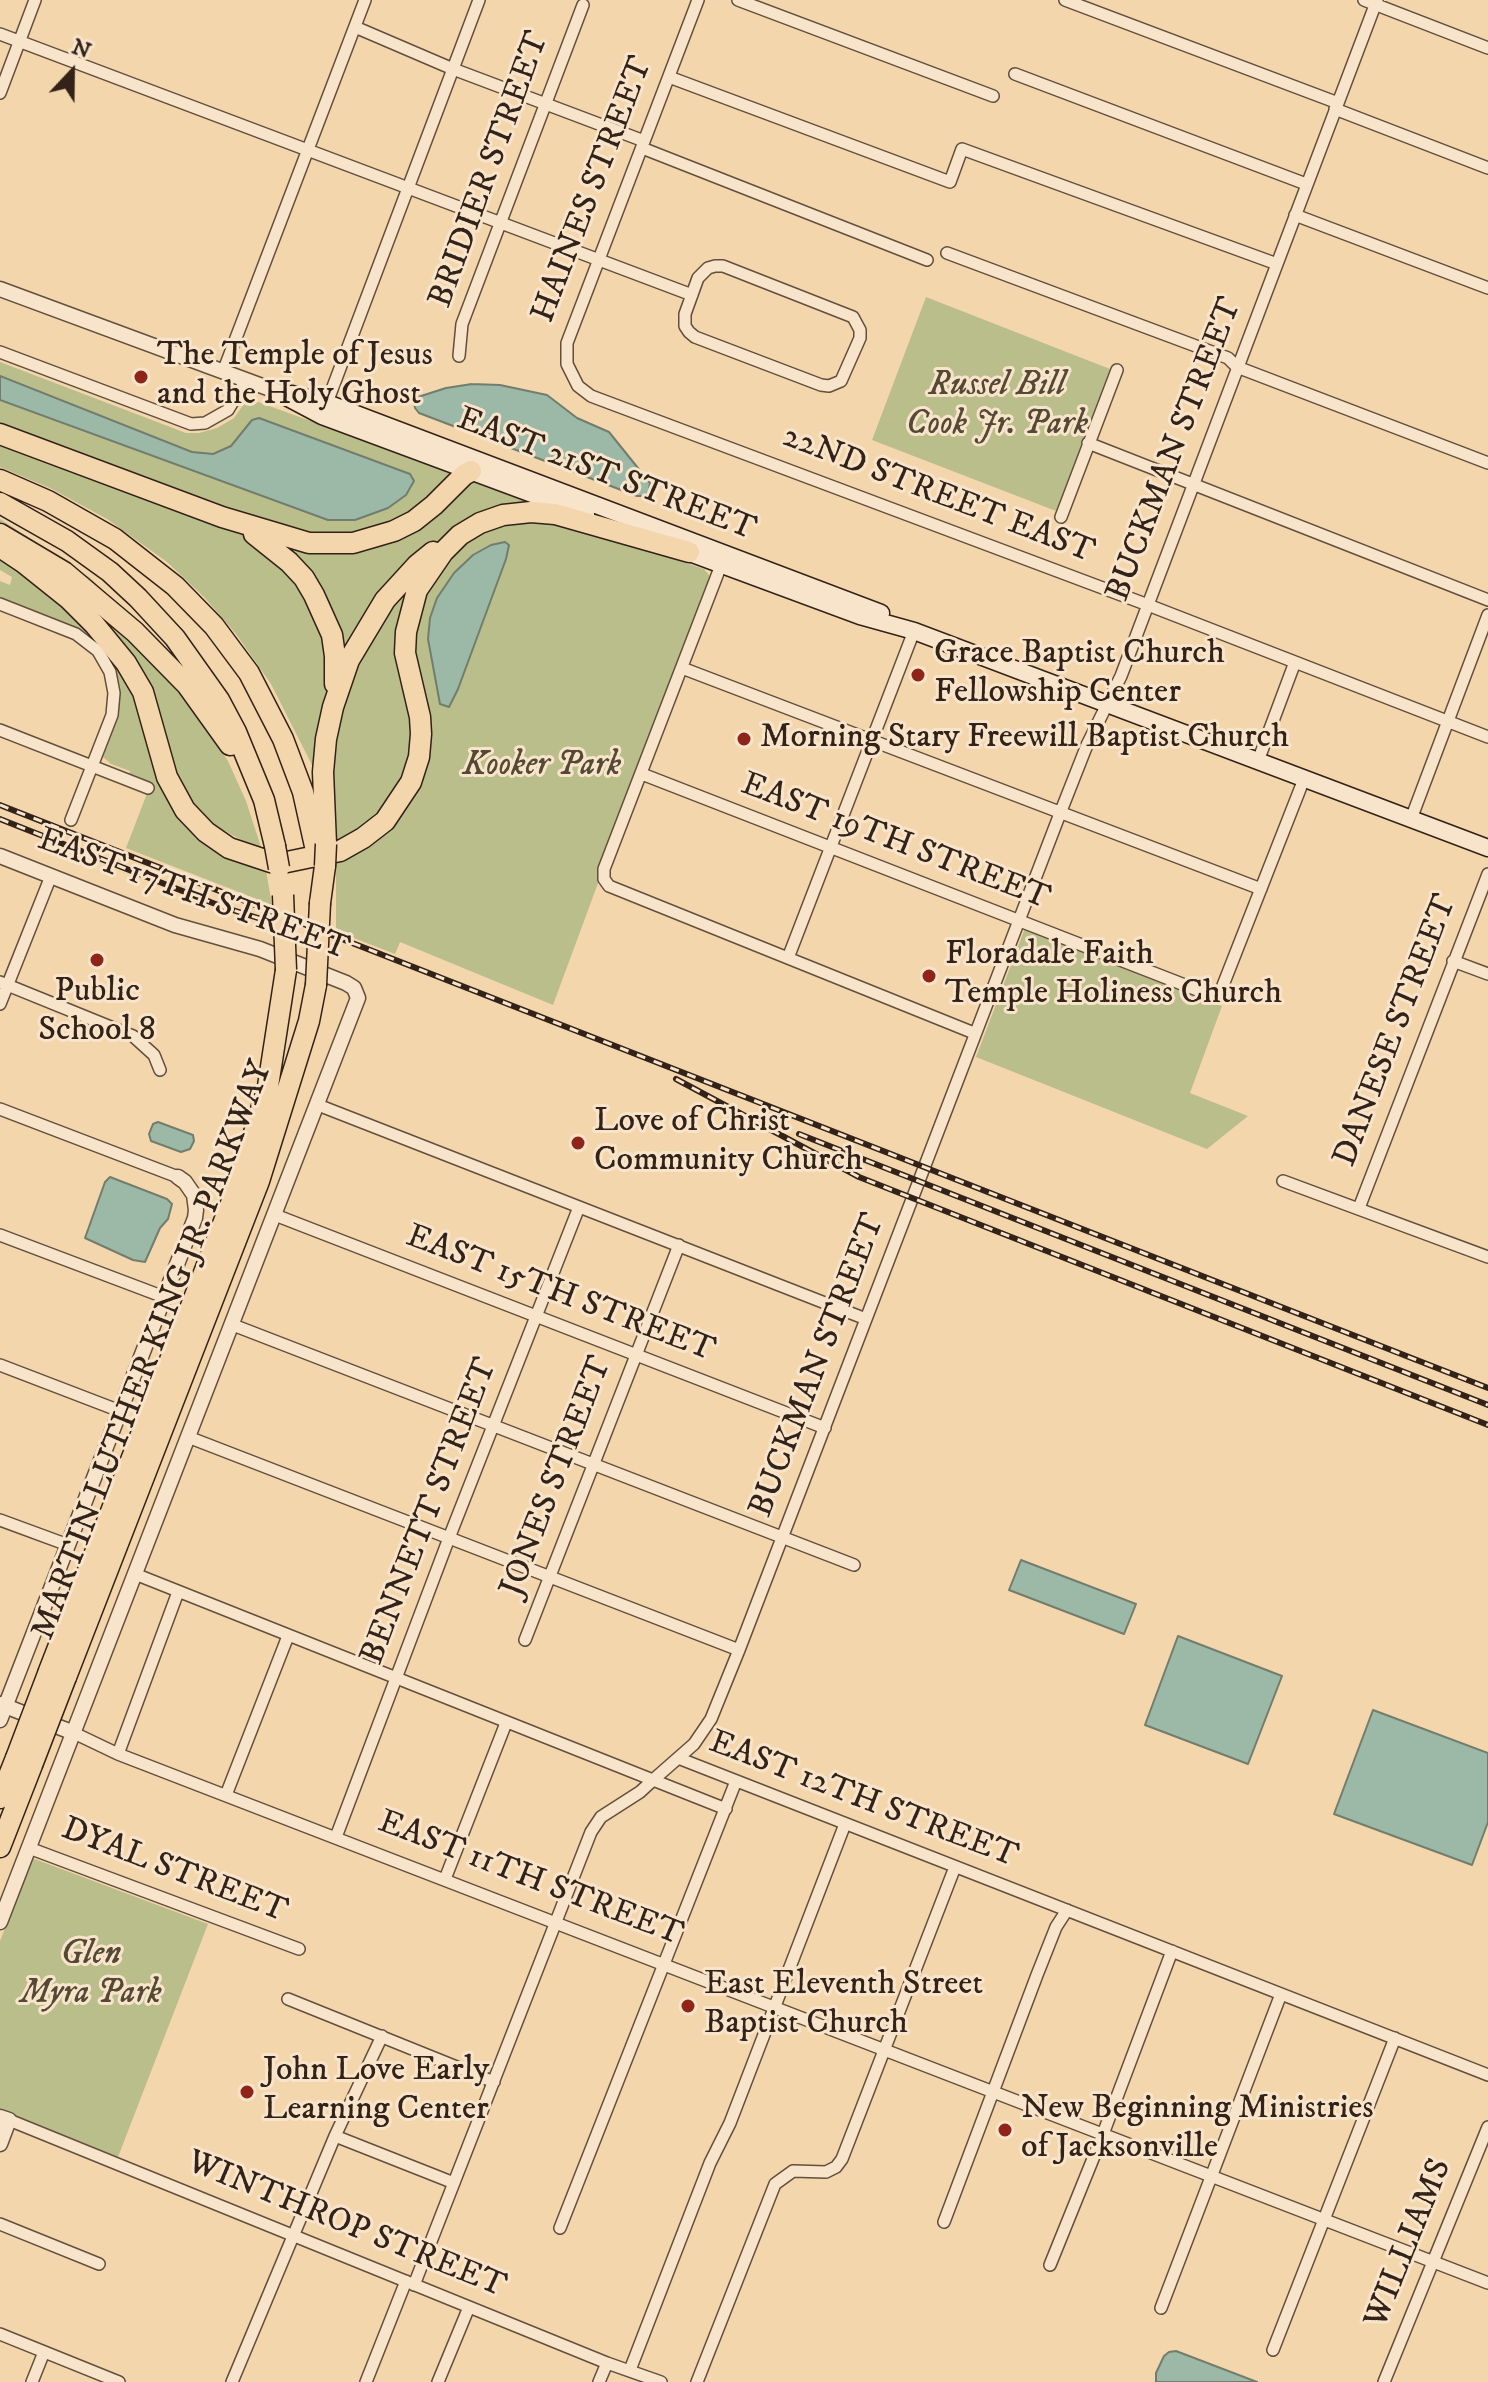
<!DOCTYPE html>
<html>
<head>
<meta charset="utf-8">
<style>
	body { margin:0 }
	#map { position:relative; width:1488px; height:2382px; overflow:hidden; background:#f4d6ad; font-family:"IM FELL DW Pica",serif }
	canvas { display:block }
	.north { position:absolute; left:32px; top:32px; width:80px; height:80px; -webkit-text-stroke:6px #f8e4ca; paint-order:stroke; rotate:22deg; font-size:22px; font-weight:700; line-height:32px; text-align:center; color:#322217 }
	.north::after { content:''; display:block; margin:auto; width:28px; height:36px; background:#322217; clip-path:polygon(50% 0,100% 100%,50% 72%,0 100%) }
</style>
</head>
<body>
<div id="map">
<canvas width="1488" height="2382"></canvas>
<div class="north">N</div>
</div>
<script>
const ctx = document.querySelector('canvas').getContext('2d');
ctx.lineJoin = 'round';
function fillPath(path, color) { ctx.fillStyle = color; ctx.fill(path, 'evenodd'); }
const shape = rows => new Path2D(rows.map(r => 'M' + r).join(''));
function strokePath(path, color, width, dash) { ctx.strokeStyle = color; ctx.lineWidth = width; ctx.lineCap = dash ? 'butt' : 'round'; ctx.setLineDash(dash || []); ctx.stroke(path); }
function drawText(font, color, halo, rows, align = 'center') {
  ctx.font = font + ' "IM FELL DW Pica",serif'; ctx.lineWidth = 6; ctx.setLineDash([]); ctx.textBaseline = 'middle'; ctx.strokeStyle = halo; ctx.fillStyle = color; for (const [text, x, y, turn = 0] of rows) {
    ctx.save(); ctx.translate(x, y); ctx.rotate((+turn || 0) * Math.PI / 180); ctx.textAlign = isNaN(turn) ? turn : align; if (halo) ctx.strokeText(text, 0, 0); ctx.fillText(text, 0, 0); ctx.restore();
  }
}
const green = shape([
	[926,297,1110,369,1056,511,872,440],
	[0,362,186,433,199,433,217,428,234,418,246,401,250,399,457,474,426,506,377,532,306,537,0,424,0,400,328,520,388,508,406,495,412,487,252,420,231,446,212,454,192,452,0,376],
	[0,441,248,535,271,550,320,615,331,684,315,771,271,684,236,634,204,597,167,562,107,519,52,489,0,467],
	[471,479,529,501,470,519,420,553,346,653,282,547,283,542,348,548],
	[0,519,89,577,149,633,0,527],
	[526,521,566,523,704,569,709,575,709,583,553,1005,400,942,395,954,336,931,336,859,413,786,411,636,432,572,481,529],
	[0,557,69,607,137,689,168,791,265,865,272,905,126,848,151,783,129,774,130,771,111,764,103,757,120,704,120,688,114,667,107,654,93,639,79,629,0,598,0,581,10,585,12,577,0,570],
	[41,566,163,667,228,761,246,801,261,847,243,841,225,831,222,835,180,792,159,722],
	[411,575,414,708,411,762,390,805,356,834,335,842,333,739,348,671],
	[1025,928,1222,1006,1190,1093,1248,1116,1207,1149,976,1057],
	[32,1858,208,1924,118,2157,0,2110,0,1941]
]);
const water = shape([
	[0,376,192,452,213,454,231,446,252,420,259,418,410,474,414,481,406,495,388,508,355,520,328,520,0,400,0,376],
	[472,384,500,385,547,395,577,418,609,432,650,483,649,490,645,496,637,496,419,413,415,408,414,403,418,397,446,388,472,384],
	[505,542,509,545,506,559,458,689,449,707,440,704,428,639,430,618,437,598,454,573,473,555,491,545,505,542],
	[158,1122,193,1135,194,1141,190,1149,181,1152,151,1141,149,1134,153,1124,158,1122],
	[110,1177,167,1199,172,1204,168,1219,160,1228,145,1262,133,1260,85,1238,105,1182,110,1177],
	[1021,1560,1136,1604,1124,1634,1009,1590,1021,1560],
	[1178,1636,1282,1676,1248,1764,1145,1725,1178,1636],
	[1373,1710,1488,1753,1488,1822,1472,1865,1334,1814,1373,1710],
	[1176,2351,1257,2382,1156,2382,1156,2373,1164,2356,1169,2352,1176,2351]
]);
const minor = shape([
	[698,0,567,343,567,364,578,386,591,396,1148,605,1488,737],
	[738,0,993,96],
	[1065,0,1338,103],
	[1364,0,1488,48],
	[355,27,453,69,644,141],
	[0,34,692,295],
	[1015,74,1306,184],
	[669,77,950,182,962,149,1277,264],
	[0,93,35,0],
	[1335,109,1488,168],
	[642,148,927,260],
	[1295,215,1488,288],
	[947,253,1228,358,1237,367,1488,463],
	[715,266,723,266,853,317,860,330,860,338,841,381,829,386,821,385,695,337,689,332,685,326,685,314,698,278,708,268,715,266],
	[0,352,191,424,205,423,228,410,246,380],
	[459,356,462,324,583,5],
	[223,372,365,0],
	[325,408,479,0],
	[1088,443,1488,600],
	[1061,517,1117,370],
	[723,560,604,869,604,879,609,886,974,1033],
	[0,604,76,634,98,651,110,672,114,693,112,715,71,820],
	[682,668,1261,889],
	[0,730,148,788],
	[1258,761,1295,662],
	[642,774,1218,998,1304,779],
	[1411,819,1488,615],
	[788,958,914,631],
	[1453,961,1488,974],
	[0,982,133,1036,154,1055,160,1070],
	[0,1004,51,876],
	[318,1105,866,1319],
	[0,1109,178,1177],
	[1283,1181,1488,1257],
	[1359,1208,1488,874],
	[275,1215,825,1428],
	[0,1235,164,1297],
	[233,1325,854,1565],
	[0,1365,120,1411],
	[188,1437,739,1650],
	[0,1520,68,1545],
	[135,1574,653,1780,694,1744,711,1719,739,1650,1061,811,1087,745,1121,676,1377,0],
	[525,1640,679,1245],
	[74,1733,118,1754,1488,2283],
	[118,1754,178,1592],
	[678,1758,1488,2075],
	[226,1795,288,1636],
	[336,1837,449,1538,579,1207],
	[29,1848,299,1949],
	[445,1879,506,1723],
	[288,1999,494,2082],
	[9,2120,607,2363,661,2382],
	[335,2136,454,2183],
	[944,2222,1037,1975,1056,1927,1067,1910],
	[0,2224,99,2264],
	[560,2228,736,1781],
	[1050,2265,1103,2134,1172,1951],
	[414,2285,591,1832,601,1817,640,1792,653,1780,726,1809],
	[1161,2308,1281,1994],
	[0,2334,119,2382],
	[1273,2350,1395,2038],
	[630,2370,710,2163,730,2123,845,1824],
	[32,2382,44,2352],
	[232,2382,335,2136,382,2036],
	[366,2382,406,2281],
	[438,2382,469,2307],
	[599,2382,607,2363],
	[697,2382,775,2184,793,2171,826,2172,836,2167,842,2159,955,1867],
	[1384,2382,1488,2127]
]);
const tertiary = shape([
	[0,289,273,390],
	[0,856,175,925,260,949,346,983,354,988,358,998,0,1922],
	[0,1704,74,1733],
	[0,1720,195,1218,196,1210,194,1195,185,1182,178,1177],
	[0,2117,9,2120,0,2144]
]);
const secondary = shape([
	[273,390,322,416,586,514],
	[292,394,327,403,881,613],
	[679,549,860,616,914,631,1488,848]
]);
const motorway = shape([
	[0,434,222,517,309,543,353,543,394,531,414,521,434,505,464,475,471,471],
	[0,480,48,501,115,539,175,586,214,626,249,673,283,739,303,792,315,846],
	[0,503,67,541,110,572,138,598,175,638,219,700,236,732,264,800,275,846],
	[0,534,64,572,135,632,187,685,230,745],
	[254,534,289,562,304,578,314,595,332,635,335,656,335,684],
	[0,547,24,563,69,599,94,624,126,663,143,692,167,777,185,810,206,832,229,848,271,862,287,862,340,851,363,838,385,821,411,782,419,757,421,734,420,717,405,653,406,632,417,590,443,552,460,535,480,523,503,515,531,512,555,514,689,552],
	[326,844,323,772,326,739,333,707,349,660,385,600,417,565,433,552],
	[320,903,325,866],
	[49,1671,239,1183,268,1086,286,970],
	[66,1677,259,1181,309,1021,316,985],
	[0,1798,16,1758],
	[0,1847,32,1765]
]);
const rail = shape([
	[0,805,1488,1388],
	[0,819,223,907,277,924],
	[676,1079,859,1177,1488,1425],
	[799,1134,1488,1405]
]);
const motorwayBridge = shape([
	[275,846,279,868],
	[325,866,326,844],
	[283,895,286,970],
	[316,985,320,903],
	[16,1758,49,1671],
	[32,1765,66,1677]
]);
const markers = [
	[141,377,8,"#8f2418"],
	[918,675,8,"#8f2418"],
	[744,739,8,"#8f2418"],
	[97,960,8,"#8f2418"],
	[929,976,8,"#8f2418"],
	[578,1143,8,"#8f2418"],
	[688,2006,8,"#8f2418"],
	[247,2092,8,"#8f2418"],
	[1005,2130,8,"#8f2418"]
];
const streetNames = [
	["BRIDIER STREET",491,170,-70],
	["HAINES STREET",594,190,-69],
	["BUCKMAN STREET",1176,450,-69],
	["EAST 21ST STREET",606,476,21],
	["22ND STREET EAST",938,496,21],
	["EAST 19TH STREET",895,843,21],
	["EAST 17TH STREET",193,896,20],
	["DANESE STREET",1397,1031,-69],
	["EAST 15TH STREET",560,1295,21],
	["MARTIN LUTHER KING JR. PARKWAY",154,1351,-69],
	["BUCKMAN STREET",819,1366,-69],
	["JONES STREET",558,1477,-69],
	["BENNETT STREET",431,1512,-69],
	["EAST 12TH STREET",863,1801,21],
	["DYAL STREET",174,1872,21],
	["EAST 11TH STREET",530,1880,21],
	["WINTHROP STREET",346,2226,22],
	["WILLIAMS",1410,2244,-68]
];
const poiNames = [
	["The Temple of Jesus",157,357],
	["and the Holy Ghost",157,396],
	["Grace Baptist Church",934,655],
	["Fellowship Center",934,694],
	["Morning Stary Freewill Baptist Church",760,739],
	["Floradale Faith",945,956],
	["Temple Holiness Church",945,995],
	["Public",97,993,"center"],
	["School 8",97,1032,"center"],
	["Love of Christ",594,1123],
	["Community Church",594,1162],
	["East Eleventh Street",704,1986],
	["Baptist Church",704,2025],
	["John Love Early",263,2072],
	["Learning Center",263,2111],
	["New Beginning Ministries",1021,2110],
	["of Jacksonville",1021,2149]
];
const parkNames = [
	["Russel Bill",997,387],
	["Cook Jr. Park",997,426],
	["Kooker Park",542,767],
	["Glen",91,1956],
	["Myra Park",91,1995]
];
fillPath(green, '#babe8b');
fillPath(water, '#9cb9a7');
strokePath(water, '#727d6d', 2);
strokePath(minor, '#624f3c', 14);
strokePath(tertiary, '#624f3c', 17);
strokePath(secondary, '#322217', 19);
strokePath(motorway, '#322217', 23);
strokePath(minor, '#f8e4ca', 11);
strokePath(tertiary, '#f8e4ca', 14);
strokePath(secondary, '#f8e4ca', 16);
strokePath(motorway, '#f4d6ad', 20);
strokePath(rail, '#322217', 6);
strokePath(rail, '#f8e4ca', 3, [9]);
strokePath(motorwayBridge, '#322217', 23, []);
strokePath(motorwayBridge, '#f4d6ad', 20);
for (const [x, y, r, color] of markers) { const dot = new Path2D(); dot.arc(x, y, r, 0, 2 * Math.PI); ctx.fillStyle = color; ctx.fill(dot); strokePath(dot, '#f8e4ca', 3); }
drawText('34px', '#322217', '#f8e4ca', streetNames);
drawText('34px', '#322217', '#f8e4ca', poiNames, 'left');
drawText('italic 34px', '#544934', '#f8e4ca', parkNames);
</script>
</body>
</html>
